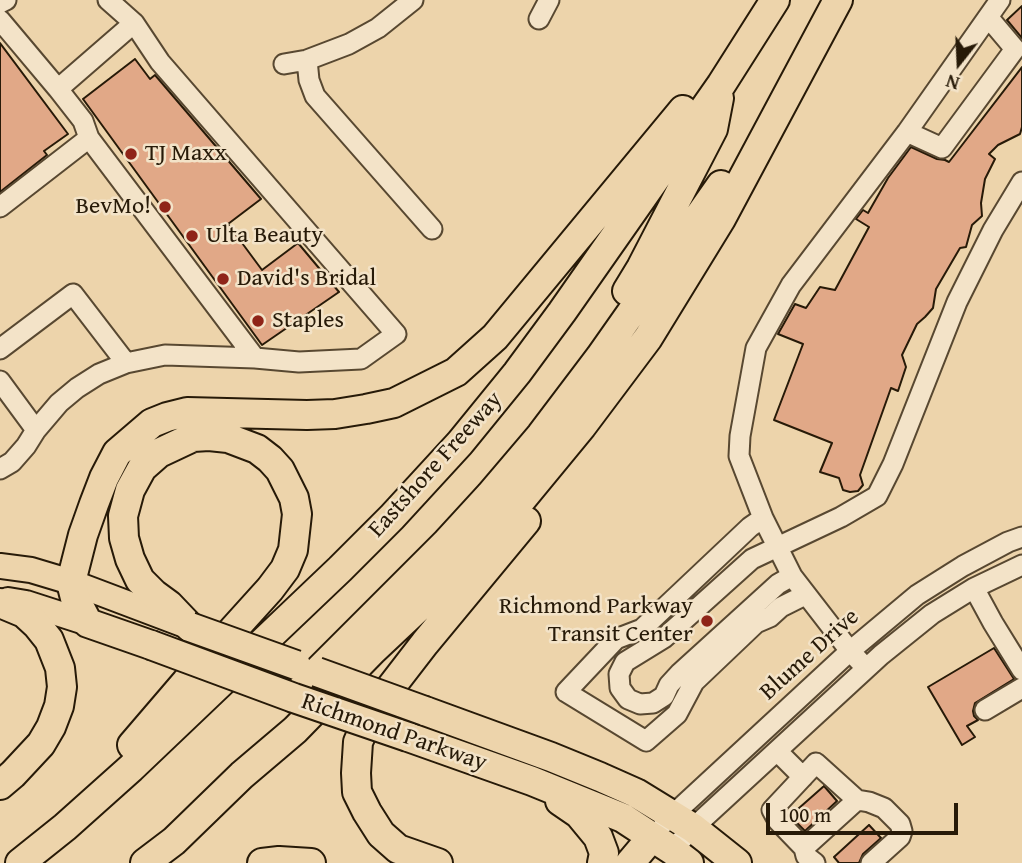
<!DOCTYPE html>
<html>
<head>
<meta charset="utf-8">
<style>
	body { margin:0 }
	#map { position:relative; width:1022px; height:863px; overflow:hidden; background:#edd4ab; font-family:"Gentium Book Plus",serif }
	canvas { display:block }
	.north { position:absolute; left:924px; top:28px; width:70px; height:70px; -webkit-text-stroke:5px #f3e3c8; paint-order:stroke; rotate:198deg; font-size:19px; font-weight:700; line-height:28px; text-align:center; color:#271a08 }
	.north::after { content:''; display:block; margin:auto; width:24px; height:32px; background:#271a08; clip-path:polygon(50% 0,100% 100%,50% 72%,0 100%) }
	.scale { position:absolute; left:766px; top:803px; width:192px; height:32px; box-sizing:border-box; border:4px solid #271a08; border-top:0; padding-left:9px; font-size:21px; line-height:24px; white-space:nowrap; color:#271a08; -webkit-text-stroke:5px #f3e3c8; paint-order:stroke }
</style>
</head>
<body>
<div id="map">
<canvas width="1022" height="863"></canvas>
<div class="north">N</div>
<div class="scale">100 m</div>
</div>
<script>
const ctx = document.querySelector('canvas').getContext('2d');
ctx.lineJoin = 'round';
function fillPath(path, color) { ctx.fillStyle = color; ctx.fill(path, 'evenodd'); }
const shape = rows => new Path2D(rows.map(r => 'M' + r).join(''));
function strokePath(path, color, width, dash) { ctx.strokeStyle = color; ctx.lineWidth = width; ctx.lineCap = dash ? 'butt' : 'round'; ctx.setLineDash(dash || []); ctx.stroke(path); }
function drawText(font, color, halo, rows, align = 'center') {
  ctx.font = font + ' "Gentium Book Plus",serif'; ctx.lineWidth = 5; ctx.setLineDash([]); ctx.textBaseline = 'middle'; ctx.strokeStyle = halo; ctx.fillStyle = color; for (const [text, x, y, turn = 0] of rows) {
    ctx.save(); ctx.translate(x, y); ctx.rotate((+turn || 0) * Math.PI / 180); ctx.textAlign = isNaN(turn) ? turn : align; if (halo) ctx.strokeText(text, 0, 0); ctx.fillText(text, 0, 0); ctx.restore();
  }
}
const building = shape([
	[1022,6,1022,38,1007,20,1022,6],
	[0,43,68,134,44,151,47,155,0,192,0,43],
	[135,59,150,79,155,75,261,199,228,224,262,270,298,243,339,292,262,345,83,99,135,59],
	[1022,67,1022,127,1020,134,998,145,989,154,995,159,985,179,981,203,982,216,972,225,966,247,960,248,936,289,933,308,925,317,917,324,902,355,906,367,898,391,891,388,860,475,863,485,858,491,850,492,843,490,839,478,820,472,832,443,774,420,803,344,778,334,795,304,806,308,820,287,835,290,869,227,856,219,863,210,868,213,888,178,911,147,937,159,945,160,949,162,1022,67],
	[994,648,1014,679,975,703,973,711,974,716,978,720,967,726,975,737,962,745,928,687,994,648],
	[824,786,837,801,805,831,790,816,824,786],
	[869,825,881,838,863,854,859,863,839,863,834,857,869,825]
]);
const minor = shape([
	[0,3,6,0],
	[539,19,549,0],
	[0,20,58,89,83,121,89,138,0,207],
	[307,60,309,80,315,96,432,229],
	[284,64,307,60,349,44,378,28,413,0],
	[58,89,134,23],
	[907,132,942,148,1015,49,988,17],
	[89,138,255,358,299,362,361,359,396,334,160,62,134,23,108,0],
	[0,349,73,294,126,363],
	[0,381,36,430],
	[0,469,12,462,26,446,36,430,59,403,77,388,99,374,126,363,165,355,255,358],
	[763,518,750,527,642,629,616,639,566,692,646,741,677,714,694,682,756,623,770,617,781,607,805,595],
	[792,576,778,584,680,673,669,685,664,696,653,703,640,704,628,699,620,688,619,674,625,662,664,638,752,559,841,517,877,496,893,464,957,302,993,230,1022,182],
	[974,588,993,623,1022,670],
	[866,668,850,651,792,576,763,518,739,456,740,436,756,348,791,285,907,132,1000,0],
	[985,710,1022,688],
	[777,751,803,777],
	[857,800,804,848,778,821,772,810,816,763,857,800,869,802,884,808,900,824,902,831,900,837,871,863],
	[664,823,850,651,917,595,963,566,1008,542,1022,537],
	[804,848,806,856,815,863],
	[672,850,693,828,881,655,932,614,974,588,1022,565]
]);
const major = shape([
	[0,566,31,570,71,582,190,627],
	[8,600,26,603,88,623]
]);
const highway = shape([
	[627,291,641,268,713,129,719,98],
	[0,603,24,613,37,625,49,640,60,668,62,687,59,706,51,727,41,744,13,774,0,785],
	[151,645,88,623,75,598,71,582,83,535,94,504,104,478,117,453,152,423,167,417,187,412,307,415,335,414,366,409,394,403,456,372,495,337,683,110],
	[294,698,317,672,446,543,490,495,541,435,600,357,721,185],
	[425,711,551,757,600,777,636,793,693,828,737,863],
	[408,737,532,781,623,818,672,850,689,863],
	[132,745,186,682,270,589,285,569,293,550,297,514,294,498,280,470,270,459,257,449,228,438,209,436,193,437,159,453,142,468,130,490,123,516,124,538,130,559,140,580,154,594,169,605,190,627],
	[560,801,579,814,598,837,604,853,602,863],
	[20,863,65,827,131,768,340,569,392,517,460,443,517,373,562,312,721,85,775,0],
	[145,863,174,841,242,775,295,730,373,650,439,588,512,511,582,426,648,338,721,219,838,0],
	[262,863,279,861,311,863],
	[438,863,398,849,381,834,367,812,357,792,356,773,358,742,371,713,425,643,526,521],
	[630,863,652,837]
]);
const highwayBridge = shape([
	[190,627,296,665],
	[151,645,294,698,408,737],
	[317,672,425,711]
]);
const markers = [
	[131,154,7,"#8f2418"],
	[165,207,7,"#8f2418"],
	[192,236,7,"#8f2418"],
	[223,279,7,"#8f2418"],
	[258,321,7,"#8f2418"],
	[707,621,7,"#8f2418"]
];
const poiNames = [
	["TJ Maxx",145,154],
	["BevMo!",151,207,"right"],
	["Ulta Beauty",206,236],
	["David's Bridal",237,279],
	["Staples",272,321],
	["Richmond Parkway",693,607,"right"],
	["Transit Center",693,635,"right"]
];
const streetNames = [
	["Eastshore Freeway",436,465,-48],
	["Blume Drive",810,655,-42],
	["Richmond Parkway",394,733,19]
];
fillPath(building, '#e1a887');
strokePath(building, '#271a08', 2);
strokePath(minor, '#584831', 23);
strokePath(major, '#271a08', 28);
strokePath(highway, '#271a08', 32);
strokePath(minor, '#f3e3c8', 19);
strokePath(major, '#edd4ab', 24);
strokePath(highway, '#edd4ab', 28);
strokePath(highwayBridge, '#271a08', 32, []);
strokePath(highwayBridge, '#edd4ab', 28);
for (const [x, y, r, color] of markers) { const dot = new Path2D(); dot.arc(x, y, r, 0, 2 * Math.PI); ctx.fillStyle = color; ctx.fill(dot); strokePath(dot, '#f3e3c8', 2.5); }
drawText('24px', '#271a08', '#f3e3c8', poiNames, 'left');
drawText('24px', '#271a08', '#f3e3c8', streetNames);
</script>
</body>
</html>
